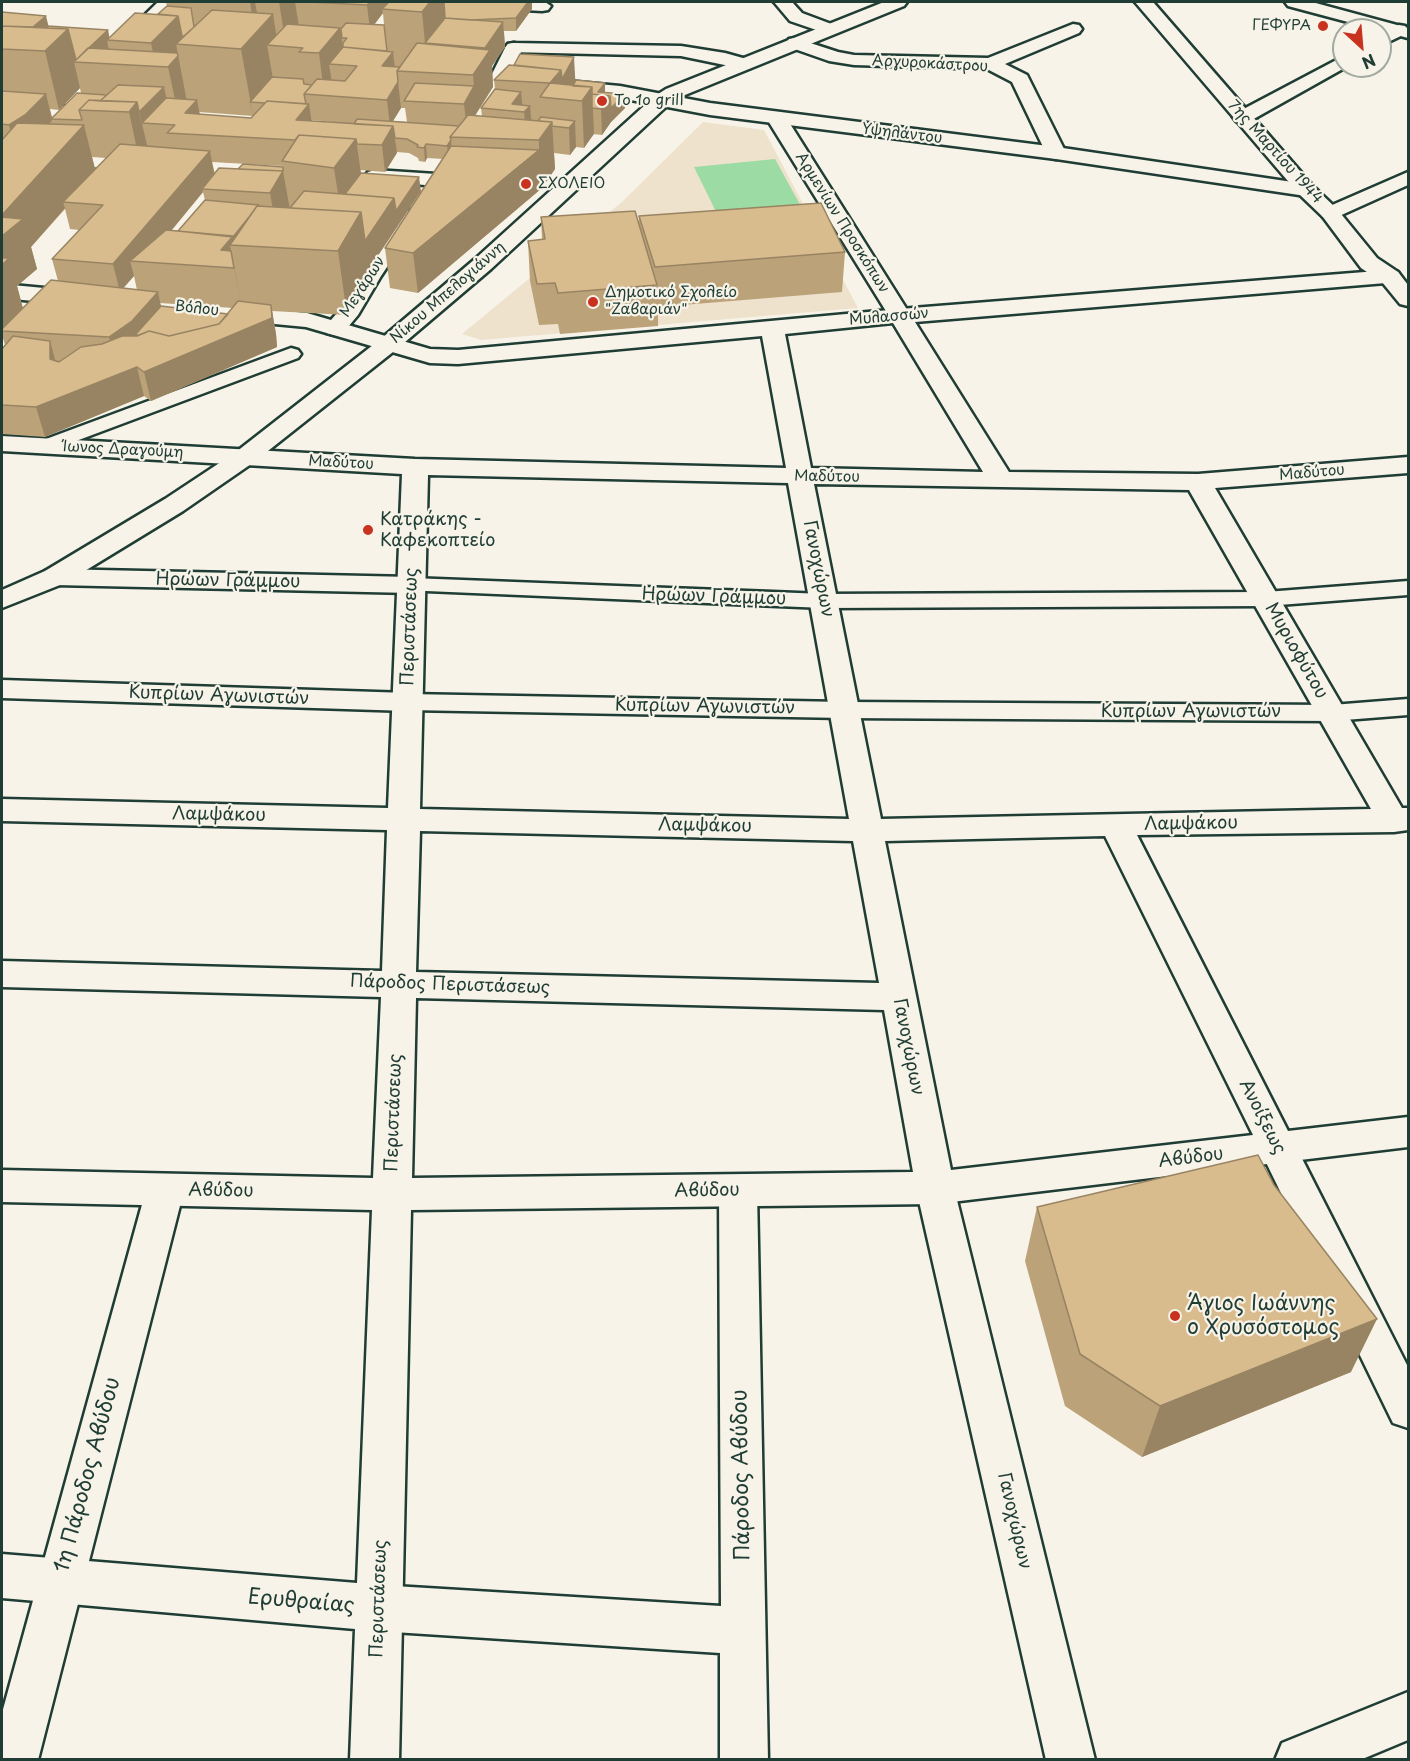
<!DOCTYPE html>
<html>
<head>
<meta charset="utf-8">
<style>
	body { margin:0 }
	#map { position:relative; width:1410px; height:1761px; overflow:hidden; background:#f7f3e8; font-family:"Playpen Sans",sans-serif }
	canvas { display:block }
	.frame { position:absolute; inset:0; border:3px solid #1f3d34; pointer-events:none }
	.north { position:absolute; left:1332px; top:18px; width:60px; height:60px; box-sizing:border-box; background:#f7f3e8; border:2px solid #a1aaa0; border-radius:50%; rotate:154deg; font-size:16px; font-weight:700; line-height:24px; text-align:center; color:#1f3d34 }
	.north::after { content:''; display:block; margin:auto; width:21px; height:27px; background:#c8321e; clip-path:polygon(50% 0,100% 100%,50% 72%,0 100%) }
</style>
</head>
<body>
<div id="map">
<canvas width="1410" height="1761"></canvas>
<div class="frame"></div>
<div class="north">N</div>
</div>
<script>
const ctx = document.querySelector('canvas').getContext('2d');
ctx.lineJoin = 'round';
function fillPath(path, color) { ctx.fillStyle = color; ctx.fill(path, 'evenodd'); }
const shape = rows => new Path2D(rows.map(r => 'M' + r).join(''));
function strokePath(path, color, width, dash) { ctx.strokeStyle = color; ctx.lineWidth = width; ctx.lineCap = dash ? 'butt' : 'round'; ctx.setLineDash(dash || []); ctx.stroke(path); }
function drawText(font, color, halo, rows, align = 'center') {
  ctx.font = font + ' "Playpen Sans",sans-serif'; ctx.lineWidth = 4.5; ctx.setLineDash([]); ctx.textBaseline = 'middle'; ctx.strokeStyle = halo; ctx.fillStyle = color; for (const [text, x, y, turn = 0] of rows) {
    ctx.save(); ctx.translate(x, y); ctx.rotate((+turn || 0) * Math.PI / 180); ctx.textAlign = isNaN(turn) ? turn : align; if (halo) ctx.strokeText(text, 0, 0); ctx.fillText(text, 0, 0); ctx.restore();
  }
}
const built = shape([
	[703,122,764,130,858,308,481,340,462,334,623,201]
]);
const green = shape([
	[775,159,814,230,729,238,694,167]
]);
const service = shape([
	[291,348,298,350,301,354,298,358,52,450,45,452,38,450,35,446,38,442,291,348],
	[411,578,824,594,1266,592,1408,581,1408,595,1266,606,824,608,403,590,400,585,403,580,411,578],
	[408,694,844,702,1332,705,1408,699,1408,715,1332,721,844,718,408,710,399,707,396,702,399,697,408,694]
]);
const pedestrian = shape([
	[514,43,520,44,523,48,507,80,469,141,455,141,452,137,489,80,505,48,508,44,514,43],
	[777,113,784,115,787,119,911,316,908,321,900,323,892,321,889,316,767,119,770,115,777,113],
	[411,210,418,212,421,216,381,276,358,315,343,333,335,335,327,333,324,328,338,312,359,276,404,212,411,210],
	[55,569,411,577,421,579,425,585,421,591,411,593,55,585,45,583,41,577,45,571,55,569],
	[2,680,408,693,419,695,423,702,419,709,408,711,2,698,2,680],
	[1278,1133,1291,1137,1408,1367,1408,1428,1393,1423,1259,1148,1265,1137,1278,1133],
	[935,1172,949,1177,954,1188,1095,1760,1046,1760,916,1188,921,1177,935,1172],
	[165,1174,179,1179,184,1190,38,1760,2,1760,2,1713,146,1190,151,1179,165,1174],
	[738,1175,752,1180,757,1191,768,1760,720,1760,720,1653,378,1631,362,1624,355,1608,362,1592,378,1585,721,1606,719,1191,724,1180,738,1175],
	[1408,1692,1408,1740,1360,1760,1275,1760,1282,1743,1408,1692]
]);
const minor = shape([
	[158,2,176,2,130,49,118,49,115,45,118,41,158,2],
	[462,2,545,2,551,6,548,10,542,11,471,7,465,6,462,2],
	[774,2,792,2,802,13,834,25,837,29,834,33,828,34,790,21,774,2],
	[1073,24,1079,25,1082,29,1079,33,1005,64,1027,75,1066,153,1063,157,1056,159,1049,157,1046,153,1012,82,987,69,854,65,829,61,789,47,786,43,789,39,795,38,838,52,854,55,988,58,1073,24],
	[1399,25,1405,26,1408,30,1405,34,1380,46,1380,34,1399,25],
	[514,43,681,46,725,53,750,60,753,64,750,68,744,69,681,56,508,52,505,48,508,44,514,43],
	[1344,56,1344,66,1348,66,1250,121,1243,123,1236,121,1233,117,1236,113,1344,56],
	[2,103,102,108,109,110,112,114,109,118,102,120,2,115,2,103],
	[2,151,284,165,291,167,294,171,291,175,284,177,231,174,169,261,161,262,153,261,150,256,211,173,2,163,2,151],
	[375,170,436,174,443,176,446,180,443,184,436,186,368,180,365,176,368,172,375,170],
	[1408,172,1408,185,1337,217,1330,219,1323,217,1320,213,1323,209,1408,172],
	[1390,270,1398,272,1401,277,1398,282,915,322,1009,472,1198,474,1408,457,1408,473,1215,488,1402,808,1408,808,1408,830,1394,832,1137,835,1288,1131,1408,1117,1408,1147,935,1204,411,1210,399,1760,350,1760,355,1629,2,1598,2,1554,357,1583,372,1210,2,1202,2,1170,373,1178,381,997,2,987,2,961,382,971,387,830,2,821,2,799,388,808,402,474,2,451,2,436,415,459,786,468,762,336,458,364,430,363,306,327,2,298,2,284,307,313,430,349,458,350,900,309,1390,270],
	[893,323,983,472,811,468,785,334,893,323],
	[428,475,788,483,849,819,420,809,428,475],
	[814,484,1189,490,1371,809,881,819,814,484],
	[420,831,853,841,879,983,416,972,420,831],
	[1105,836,1253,1135,951,1170,885,841,1105,836],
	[416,998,884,1010,913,1172,412,1178,416,998]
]);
const tertiary = shape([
	[449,70,620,86,710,103,1056,147,1306,184,1313,186,1316,190,1313,194,1306,196,1056,159,710,115,620,98,443,80,440,76,443,72,449,70]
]);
const secondary = shape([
	[884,2,907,2,904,6,680,97,669,104,491,269,398,348,254,462,183,511,65,583,2,608,2,590,45,571,165,499,236,452,382,338,475,259,655,96,666,89,884,2],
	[1135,2,1153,2,1313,186,1337,209,1377,258,1398,272,1408,285,1408,306,1400,304,1382,282,1361,268,1323,217,1299,194,1135,2],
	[1285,2,1312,2,1408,28,1408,38,1288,6,1285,2]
]);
const wall = shape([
	[166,2,536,2,536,3,532,2,532,9,516,31,504,31,505,47,492,66,493,87,475,116,482,116,481,108,495,89,494,80,576,80,605,83,605,92,625,108,611,122,602,135,593,134,584,148,576,147,570,155,554,153,555,169,542,188,418,293,390,288,385,248,443,159,427,158,425,162,419,161,418,158,409,153,397,152,385,172,360,170,361,173,421,191,369,269,370,276,347,315,272,311,276,334,277,347,151,401,144,396,45,437,2,434,2,349,5,345,2,335,2,12,48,26,108,30,109,38,158,14,167,6],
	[383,13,384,25,374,25],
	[80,88,81,93,52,117,50,109,59,110],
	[401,108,405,108,407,122,393,121],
	[199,112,253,116,251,118,200,114],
	[312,120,354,124,312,121],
	[92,157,106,158,95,169],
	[212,162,283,166,283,167,238,169,215,174],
	[203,192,205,200,178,231,172,230],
	[65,209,70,229,79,230,52,259,58,281,23,308,17,286,37,269,31,247],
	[134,276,137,290,123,288],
	[160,303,233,308,228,314,161,306],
	[639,216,845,252,842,292,658,307,658,326,560,334,558,324,539,325,530,281,528,241,542,240,541,217,639,226],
	[1037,1207,1351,1372,1142,1457,1065,1406,1025,1261]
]);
const shadedWall = shape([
	[250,2,255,2,260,29,273,14,278,46,267,45,275,90,250,102,253,116,241,49,255,34],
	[279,2,295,2,300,33,286,46],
	[370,2,392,2,382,9,383,13,370,30,367,5],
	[430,2,444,2,448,43,425,43,422,12],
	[528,2,532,2,532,9,516,31,516,18],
	[46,16,53,44,68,29,108,30,110,41,107,40,110,57,74,62,80,88,59,110,45,51,18,40],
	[178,16,184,45,176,44,187,102,178,113,168,67,156,67,151,43],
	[503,22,505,47,492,66,493,87,477,112,467,130,464,104,474,86,473,75,485,58,485,48],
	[340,28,346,65,329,64,333,89,323,85,319,53],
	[393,52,396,77,382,66],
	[574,57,576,93,550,83],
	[398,82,401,108,390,126,387,100],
	[605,83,605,96,598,92],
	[164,87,172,124,142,123,148,149,139,112],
	[592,87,594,134,584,148,582,101],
	[521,92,523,112,512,104],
	[46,94,52,119,51,119,52,121,32,141,16,151,9,125],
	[625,94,625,108,611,122,602,135,601,109,610,96],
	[197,100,202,126,185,113],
	[137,102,148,149,139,159,129,112],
	[309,104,313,131,296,120],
	[530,106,532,128,526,133,524,112],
	[575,121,576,147,570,155,569,128],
	[552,122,555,169,542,188,418,293,413,253,539,150,539,140],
	[84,125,96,173,63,202,65,208,31,247,37,269,17,286,23,309,2,330,2,215],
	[393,126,397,153,385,172,382,145],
	[356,139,363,187,340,207,334,168],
	[451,140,452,154,449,159,447,146],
	[426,144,427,158,425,162,424,148],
	[210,151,215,178,202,189,203,192,145,262,130,261,134,276,120,292,113,264],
	[283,171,290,210,277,233,270,193],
	[419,177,421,191,369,269,370,276,347,315,338,251,361,212,394,198],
	[259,205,264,233,230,245,242,309,234,268,221,250],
	[158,292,164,321,135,335,139,350,116,366,109,337],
	[271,305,276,334,277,347,151,401,144,372],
	[50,341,58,370,50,359],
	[137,367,144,396,45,437,36,407],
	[1377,1319,1351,1372,1142,1457,1160,1406]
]);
const building = shape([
	[310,2,370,2,367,5,310,2],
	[389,2,430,2,422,12,382,9,389,2],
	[444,2,528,2,516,18,470,20,445,18,444,2],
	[167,6,191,8,194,27,184,36,182,36,178,16,158,14,167,6],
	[212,10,273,14,241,49,176,44,212,10],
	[2,12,46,16,33,27,2,26,2,12],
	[135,13,178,16,151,43,107,40,135,13],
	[445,18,503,22,485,48,425,43,445,18],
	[346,23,384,25,387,51,343,47,343,43,347,38,342,38,341,29,346,23],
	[287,24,340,28,319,53,299,52,303,48,267,45,287,24],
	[2,26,68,29,45,51,2,49,2,26],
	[48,26,108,30,76,60,68,29,47,28,48,26],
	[417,43,490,50,473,75,397,71,417,43],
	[343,47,393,52,382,66,400,67,397,71,398,82,387,100,304,94,317,79,345,81,357,66,329,64,343,47],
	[88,48,177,53,178,56,168,67,74,62,88,48],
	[520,54,574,57,562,79,561,70,514,65,520,54],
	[509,65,561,70,550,83,592,87,582,101,540,97,550,83,494,80,509,65],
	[272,77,303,79,304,84,312,85,304,94,306,104,267,101,265,103,250,102,272,77],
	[576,80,605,83,598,92,625,94,611,108,610,96,592,94,592,87,573,86,576,80],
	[415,83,474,86,464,104,404,101,415,83],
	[118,85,164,87,139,112,137,102,100,101,118,85],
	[495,89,521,92,512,104,530,106,524,112,481,108,495,89],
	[2,91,46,94,25,115,9,125,2,124,2,91],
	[77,93,107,95,100,101,89,100,79,110,82,120,51,119,77,93],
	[592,94,610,96,601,109,592,108,592,94],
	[166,98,197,100,185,113,251,118,267,101,309,104,296,120,393,126,382,145,357,144,356,139,299,135,295,140,167,133,175,125,142,123,166,98],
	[89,100,137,102,129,112,79,110,89,100],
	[468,115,552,122,539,140,450,137,468,115],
	[541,117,575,121,569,128,552,126,552,122,538,121,541,117],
	[357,119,459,126,450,137,451,140,447,146,426,144,424,148,417,147,418,145,407,139,395,138,393,126,354,124,357,119],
	[17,123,84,125,2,215,2,140,17,123],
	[299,135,356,139,334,168,282,161,299,135],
	[120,144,210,151,113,264,52,259,103,205,63,202,120,144],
	[451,146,539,150,413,253,385,248,451,146],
	[243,164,283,167,283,171,238,169,243,164],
	[219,168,283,171,270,193,202,189,219,168],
	[361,173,419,177,396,211,394,198,345,194,361,173],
	[304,191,394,198,365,241,361,212,290,208,304,191],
	[205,200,259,205,257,206,249,217,233,237,178,231,205,200],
	[821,203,845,252,655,267,639,216,821,203],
	[257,206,361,212,338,251,230,245,257,206],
	[635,211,657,285,558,293,555,283,537,284,528,241,545,239,541,217,635,211],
	[2,217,23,219,2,236,2,217],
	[166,230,233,236,221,250,231,251,234,268,130,261,166,230],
	[2,258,9,258,2,265,2,258],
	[51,280,158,292,132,321,109,337,2,331,2,329,51,280],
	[238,301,271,305,272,318,144,372,137,367,36,407,2,405,2,349,13,336,50,341,50,359,59,362,81,347,102,344,122,336,137,336,149,331,169,336,219,324,238,301],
	[161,306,228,314,219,324,169,336,149,331,139,335,135,335,161,306],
	[1258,1155,1274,1185,1377,1319,1160,1406,1080,1354,1037,1207,1258,1155]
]);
const markers = [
	[1323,26,6,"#c8321e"],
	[602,101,6,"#c8321e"],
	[526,184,6,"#c8321e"],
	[593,302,6,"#c8321e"],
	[368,530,6,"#c8321e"],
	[1175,1316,6,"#c8321e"]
];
const farPoinames = [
	["ΓΕΦΥΡΑ",1311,26,"right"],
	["Το 1ο grill",614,101],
	["ΣΧΟΛΕΙΟ",538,184],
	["Δημοτικό Σχολείο",605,293],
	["\"Ζαβαριάν\"",605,310]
];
const farStreetnames = [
	["Αργυροκάστρου",930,64,3],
	["Υψηλάντου",902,134,7],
	["7ης Μαρτίου 1944",1275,152,48],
	["Αρμενίων Προσκόπων",842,223,58],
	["Μεγάρων",363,287,-57],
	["Νίκου Μπελογιάννη",448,293,-41],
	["Βόλου",197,309,6],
	["Μυλασσών",889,317,-5],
	["Ίωνος Δραγούμη",123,450,3],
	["Μαδύτου",341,463,3],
	["Μαδύτου",1312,473,-5],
	["Μαδύτου",827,477,1]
];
const poiNames = [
	["Κατράκης -",380,520],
	["Καφεκοπτείο",380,541]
];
const streetNames = [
	["Γανοχώρων",818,569,79],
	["Ηρώων Γράμμου",228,581,1],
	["Ηρώων Γράμμου",714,597,2],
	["Περιστάσεως",410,627,-88],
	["Μυριοφύτου",1296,651,60],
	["Κυπρίων Αγωνιστών",219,696,2],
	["Κυπρίων Αγωνιστών",705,707,1],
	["Κυπρίων Αγωνιστών",1191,712],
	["Λαμψάκου",219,815,1],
	["Λαμψάκου",1191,824,-1],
	["Λαμψάκου",705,826,1],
	["Πάροδος Περιστάσεως",450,985,2],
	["Γανοχώρων",908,1047,79],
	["Περιστάσεως",394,1113,-88],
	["Ανοίξεως",1262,1117,63],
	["Αβύδου",1191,1158,-7],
	["Αβύδου",221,1191,1],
	["Αβύδου",707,1191,-1],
	["Γανοχώρων",1014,1521,77],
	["Περιστάσεως",379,1599,-88]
];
const nearPoinames = [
	["Άγιος Ιωάννης",1187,1304],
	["ο Χρυσόστομος",1187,1328]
];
const nearStreetnames = [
	["1η Πάροδος Αβύδου",88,1475,-75],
	["Πάροδος Αβύδου",742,1475,-91],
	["Ερυθραίας",301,1602,5]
];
fillPath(built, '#eee2cd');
fillPath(green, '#9cdba3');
strokePath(service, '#1f3d34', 5);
strokePath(pedestrian, '#1f3d34', 5);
strokePath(minor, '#1f3d34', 5);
strokePath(tertiary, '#1f3d34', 5);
strokePath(secondary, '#1f3d34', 5);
fillPath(service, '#f7f3e8');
fillPath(pedestrian, '#f7f3e8');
fillPath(minor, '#f7f3e8');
fillPath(tertiary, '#f7f3e8');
fillPath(secondary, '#f7f3e8');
fillPath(wall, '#bba279');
fillPath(shadedWall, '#988463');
fillPath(building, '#d9bc8d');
strokePath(building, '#988463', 1.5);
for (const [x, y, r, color] of markers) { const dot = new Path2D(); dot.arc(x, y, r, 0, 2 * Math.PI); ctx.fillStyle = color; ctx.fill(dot); strokePath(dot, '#f7f3e8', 2); }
drawText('15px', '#1f3d34', '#f7f3e8', farPoinames, 'left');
drawText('15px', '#1f3d34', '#f7f3e8', farStreetnames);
drawText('18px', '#1f3d34', '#f7f3e8', poiNames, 'left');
drawText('18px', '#1f3d34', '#f7f3e8', streetNames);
drawText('21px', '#1f3d34', '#f7f3e8', nearPoinames, 'left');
drawText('21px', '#1f3d34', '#f7f3e8', nearStreetnames);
</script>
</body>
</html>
